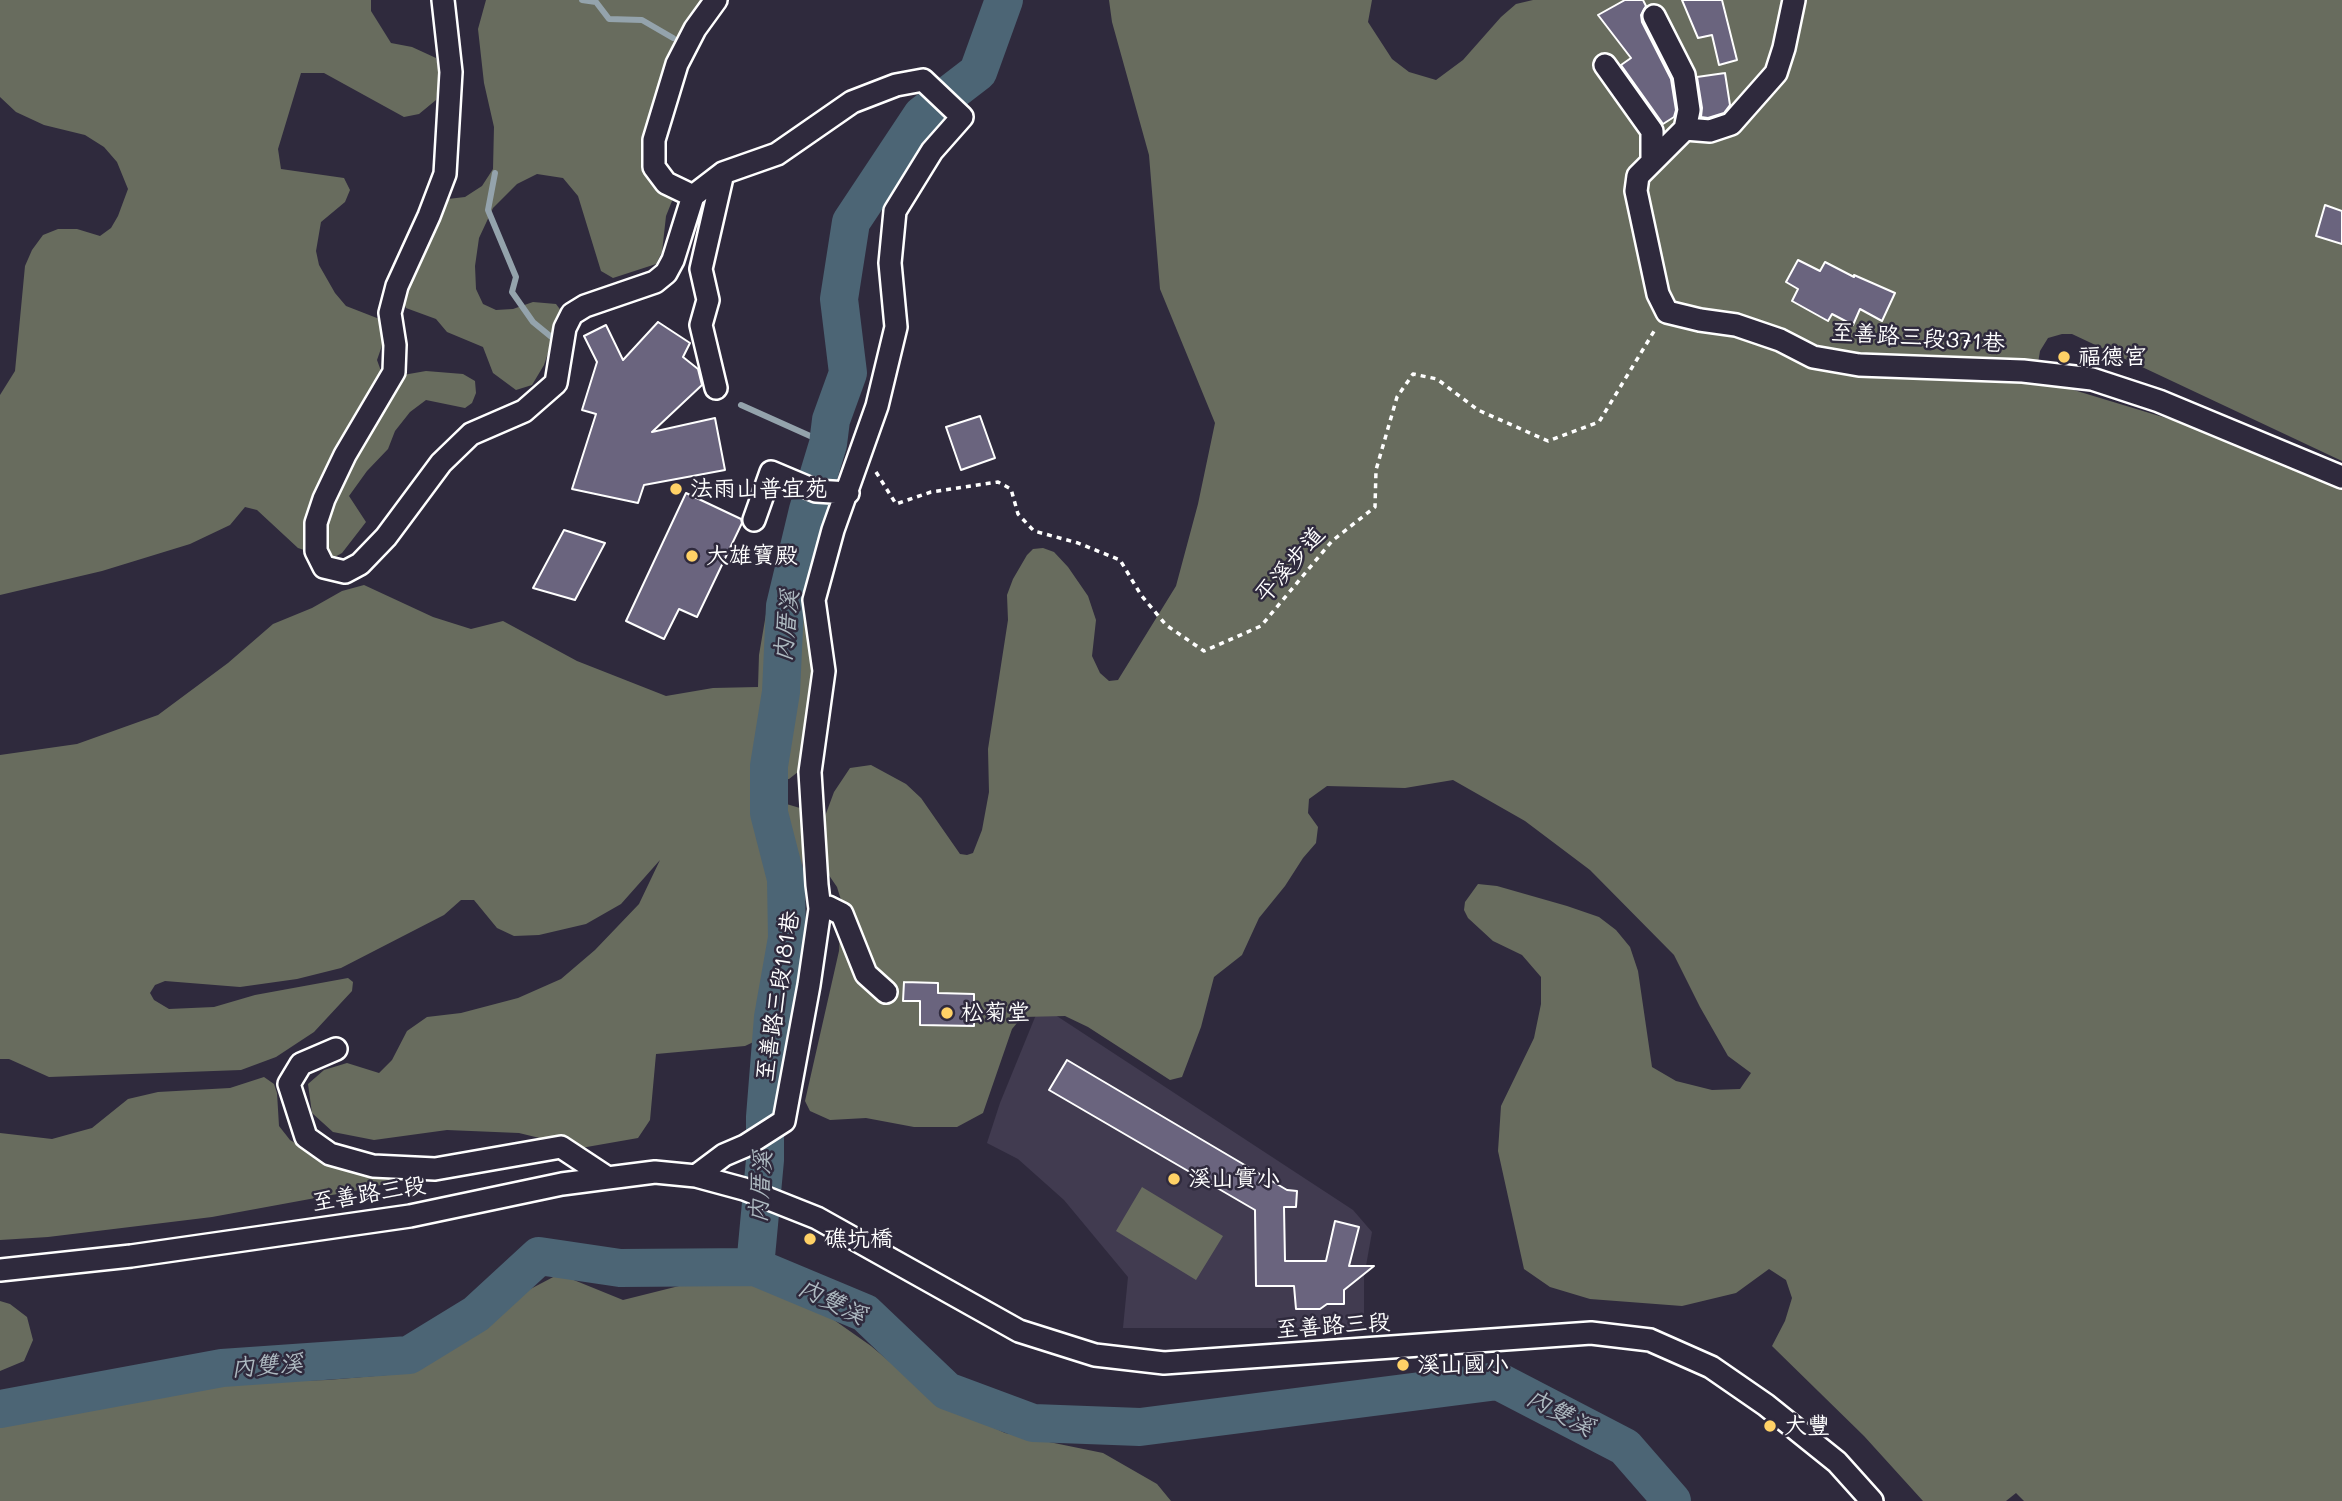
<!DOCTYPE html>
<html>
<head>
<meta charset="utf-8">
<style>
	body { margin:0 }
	canvas { display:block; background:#2f2a3d }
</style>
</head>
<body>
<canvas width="2342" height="1501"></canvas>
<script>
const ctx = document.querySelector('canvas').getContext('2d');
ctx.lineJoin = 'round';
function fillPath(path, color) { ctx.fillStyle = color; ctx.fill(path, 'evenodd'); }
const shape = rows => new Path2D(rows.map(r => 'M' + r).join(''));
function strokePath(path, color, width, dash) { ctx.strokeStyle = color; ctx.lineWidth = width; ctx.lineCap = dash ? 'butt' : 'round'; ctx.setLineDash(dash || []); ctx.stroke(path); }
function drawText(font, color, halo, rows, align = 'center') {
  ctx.font = font + ' Mali,"LXGW WenKai TC",sans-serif'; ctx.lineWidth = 5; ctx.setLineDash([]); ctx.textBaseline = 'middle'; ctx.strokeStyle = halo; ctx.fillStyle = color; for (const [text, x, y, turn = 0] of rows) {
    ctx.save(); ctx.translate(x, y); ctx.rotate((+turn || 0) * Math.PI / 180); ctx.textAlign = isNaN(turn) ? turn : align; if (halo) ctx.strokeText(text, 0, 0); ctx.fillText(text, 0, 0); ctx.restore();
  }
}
const built = shape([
	[1040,1005,1353,1210,1372,1232,1364,1277,1364,1328,1123,1328,1128,1277,1064,1200,1018,1159,987,1143,1000,1103]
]);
const green = shape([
	[0,0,371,0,371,11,391,43,412,47,436,58,440,75,436,100,419,114,404,117,324,73,301,73,278,149,281,169,344,178,350,190,345,202,321,222,316,251,319,265,335,293,346,306,382,320,385,337,377,360,381,371,403,375,426,371,463,374,475,381,476,393,472,403,465,408,426,400,410,412,395,431,388,449,367,471,349,496,366,522,342,553,331,559,298,548,257,510,245,507,230,525,190,544,102,571,0,595,0,395,15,371,25,266,32,250,43,235,58,229,77,229,100,236,111,228,118,216,128,189,117,162,104,147,85,135,44,125,16,112,0,97],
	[486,0,705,0,681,31,656,101,645,154,674,196,666,216,662,252,656,264,613,278,601,271,578,196,563,178,537,174,517,184,493,208,479,238,475,266,476,289,483,304,496,310,513,309,533,302,556,304,562,312,544,365,532,385,516,390,493,373,483,347,447,332,436,319,406,308,402,298,439,210,448,199,465,197,482,186,493,169,494,127,484,83,478,29],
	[1109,0,1372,0,1368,22,1392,59,1409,72,1436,80,1463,60,1501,17,1516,4,1533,0,2342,0,2342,461,2072,334,2062,334,2048,338,2040,351,2038,363,2054,384,2222,435,2292,468,2342,485,2342,1501,2024,1501,2016,1493,2006,1501,1923,1501,1864,1436,1772,1346,1785,1321,1792,1298,1786,1280,1769,1269,1736,1293,1682,1306,1590,1299,1550,1287,1524,1269,1498,1151,1501,1106,1534,1038,1541,1004,1541,977,1522,955,1493,941,1468,918,1464,910,1465,902,1478,884,1497,886,1567,906,1599,917,1616,930,1630,947,1638,971,1652,1067,1676,1081,1712,1090,1740,1089,1751,1073,1728,1056,1700,1007,1674,955,1590,870,1525,821,1453,780,1405,788,1327,786,1309,799,1308,813,1318,827,1316,843,1303,858,1285,886,1259,918,1242,955,1214,977,1201,1027,1182,1077,1170,1080,1088,1027,1065,1016,1022,1017,1012,1029,983,1113,957,1127,914,1127,866,1118,830,1120,810,1111,805,1101,839,951,842,903,837,887,824,868,824,819,834,792,850,768,871,765,906,784,921,798,960,854,967,855,973,853,982,830,989,792,988,749,1008,620,1007,595,1013,579,1027,555,1033,549,1043,548,1054,552,1068,567,1088,596,1096,620,1092,656,1100,673,1109,681,1118,680,1176,586,1198,504,1215,423,1160,289,1149,155,1112,22],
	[796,535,808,540,818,553,815,670,803,768,789,779,760,782,752,790,751,799,783,803,800,808,804,827,798,946,782,1016,764,1037,745,1046,656,1054,650,1120,638,1138,581,1148,519,1133,447,1130,374,1140,333,1132,312,1113,308,1084,324,1070,347,1063,379,1073,392,1060,407,1031,427,1017,461,1013,518,998,561,979,595,950,639,904,660,860,621,904,586,924,539,935,514,936,497,928,474,900,461,900,444,915,341,968,297,979,240,987,165,981,155,985,150,993,154,1000,169,1009,214,1007,255,995,348,978,353,982,352,991,314,1032,276,1057,241,1070,49,1077,9,1059,0,1059,0,755,77,744,158,715,228,663,273,624,312,608,342,591,364,585,433,617,471,629,503,621,577,661,666,696,713,688,758,687,759,655,766,614],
	[264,1077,274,1084,277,1093,279,1126,290,1140,324,1160,415,1177,359,1190,212,1217,48,1237,0,1240,0,1133,52,1139,92,1128,128,1099,158,1092,230,1088],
	[1142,1187,1223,1236,1196,1280,1116,1231],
	[559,1274,623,1300,687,1284,745,1281,817,1308,871,1346,935,1400,1005,1433,1103,1453,1157,1484,1171,1501,0,1501,0,1418,218,1383,327,1380,387,1375,441,1353,492,1324,519,1295],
	[0,1301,10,1304,27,1317,33,1340,24,1361,0,1371]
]);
const stream = shape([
	[582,0,596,2,609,19,642,20,673,38],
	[495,173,488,210,516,277,512,292,533,322,555,340],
	[741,405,828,444]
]);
const river = shape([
	[755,1267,765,1160,765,1117,773,1017,787,938,786,879,769,813,769,766,781,692,785,606,808,510,828,444,831,420,848,373,839,299,851,222,922,115,978,72,1004,0],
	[0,1409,222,1368,409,1355,476,1314,539,1256,620,1268,755,1267,865,1313,947,1391,1033,1423,1140,1427,1498,1381,1625,1447,1672,1501]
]);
const building = shape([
	[1625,0,1643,0,1646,6,1641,15,1642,22,1671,79,1676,110,1674,117,1663,124,1621,65,1631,58,1598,15,1625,0],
	[1682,0,1722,0,1737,60,1719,65,1712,35,1698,38,1682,0],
	[1725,73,1730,105,1724,113,1708,118,1701,117,1702,108,1697,77,1725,73],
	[2325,205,2342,211,2342,244,2316,236,2325,205],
	[1798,260,1820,271,1825,262,1854,277,1854,275,1895,293,1882,321,1860,309,1853,325,1832,314,1828,321,1792,301,1798,289,1786,282,1798,260],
	[658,322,690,343,683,357,698,369,702,385,652,432,715,418,725,470,644,485,638,503,572,489,596,414,582,410,597,362,584,336,606,325,623,360,658,322],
	[980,416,995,458,961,470,946,427,980,416],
	[686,493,741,519,742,523,697,617,679,609,664,639,626,621,686,493],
	[564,530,605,543,575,600,533,588,564,530],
	[904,982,938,983,938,993,974,994,974,1026,920,1025,920,1001,903,1001,904,982],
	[1067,1060,1287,1190,1297,1191,1296,1207,1284,1207,1285,1261,1326,1261,1335,1221,1359,1227,1349,1266,1374,1266,1344,1290,1344,1304,1327,1304,1320,1309,1296,1309,1294,1286,1256,1286,1255,1210,1049,1090,1067,1060]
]);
const path = shape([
	[876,472,896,504,931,492,998,482,1011,489,1018,514,1034,531,1078,543,1120,560,1141,595,1166,625,1204,651,1261,626,1332,541,1375,507,1376,470,1397,397,1413,374,1437,379,1478,410,1548,441,1599,422,1656,328]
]);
const minor = shape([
	[443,0,451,72,445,174,429,216,397,286,390,313,395,345,394,372,345,455,324,499,316,523,316,551,324,567,345,572,360,564,386,537,441,463,471,434,524,411,556,383,565,328,572,314,585,306,655,282,666,273,673,260,693,196],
	[1794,0,1784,48,1776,73,1731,124,1710,131,1685,129,1638,176,1636,191,1658,294,1667,312,1700,320,1736,325,1780,340,1813,357,1859,365,2023,371,2092,379,2159,401,2342,477],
	[1654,16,1684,75,1689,110,1685,129],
	[1605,65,1652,131,1652,159],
	[693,196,723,173,777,154,852,102,896,85,923,80,962,117,932,151,895,211,890,263,896,327,877,406,833,530,814,600,824,671,810,772,817,885,820,909,809,985,784,1121,745,1146,724,1155,696,1176],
	[693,196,666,183,654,167,654,140,677,64,695,29,716,0],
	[716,388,701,325,708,300,701,269,723,173],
	[754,520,771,472,816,491,848,493],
	[820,909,828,907,842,914,866,974,886,992],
	[336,1049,301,1064,289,1084,306,1137,330,1154,373,1166,435,1169,561,1147,608,1178],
	[0,1270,131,1256,410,1216,562,1184,608,1178,655,1172,696,1176,744,1189,817,1218,1019,1331,1095,1355,1164,1363,1591,1333,1650,1340,1711,1367,1766,1405,1837,1462,1872,1501]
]);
const markers = [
	[2064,357,7,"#ffd166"],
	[676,489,7,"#ffd166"],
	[692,556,7,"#ffd166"],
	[947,1013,7,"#ffd166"],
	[1174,1179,7,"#ffd166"],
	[810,1239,7,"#ffd166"],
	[1403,1365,7,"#ffd166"],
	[1770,1426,7,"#ffd166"]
];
const streetNames = [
	["至善路三段371巷",1918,338,4],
	["平溪步道",1290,565,-49],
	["至善路三段181巷",778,996,-81],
	["至善路三段",369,1194,-9],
	["至善路三段",1333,1326,-4]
];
const poiNames = [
	["福德宮",2078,357],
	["法雨山普宜苑",690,489],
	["大雄寶殿",706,556],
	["松菊堂",961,1013],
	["溪山實小",1188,1179],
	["礁坑橋",824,1239],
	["溪山國小",1417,1365],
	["大豐",1784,1426]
];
const waterNames = [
	["內厝溪",787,626,-84],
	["內厝溪",761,1187,-86],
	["內雙溪",832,1302,26],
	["內雙溪",267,1366,-4],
	["內雙溪",1560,1413,28]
];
fillPath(built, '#413b50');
fillPath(green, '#686c5e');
strokePath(stream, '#94a3ac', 6);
strokePath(river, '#4c6575', 38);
fillPath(building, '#6a647e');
strokePath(building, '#fff', 2);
strokePath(minor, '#fff', 26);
strokePath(path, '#fff', 3.5, [5, 5]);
strokePath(minor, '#2f2a3d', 21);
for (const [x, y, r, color] of markers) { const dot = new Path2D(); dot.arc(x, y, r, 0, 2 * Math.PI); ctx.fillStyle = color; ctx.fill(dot); strokePath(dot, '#2f2a3d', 2.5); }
drawText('23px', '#fff', '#2f2a3d', streetNames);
drawText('23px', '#fff', '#2f2a3d', poiNames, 'left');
drawText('italic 24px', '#aebac1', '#2f2a3d', waterNames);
</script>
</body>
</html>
